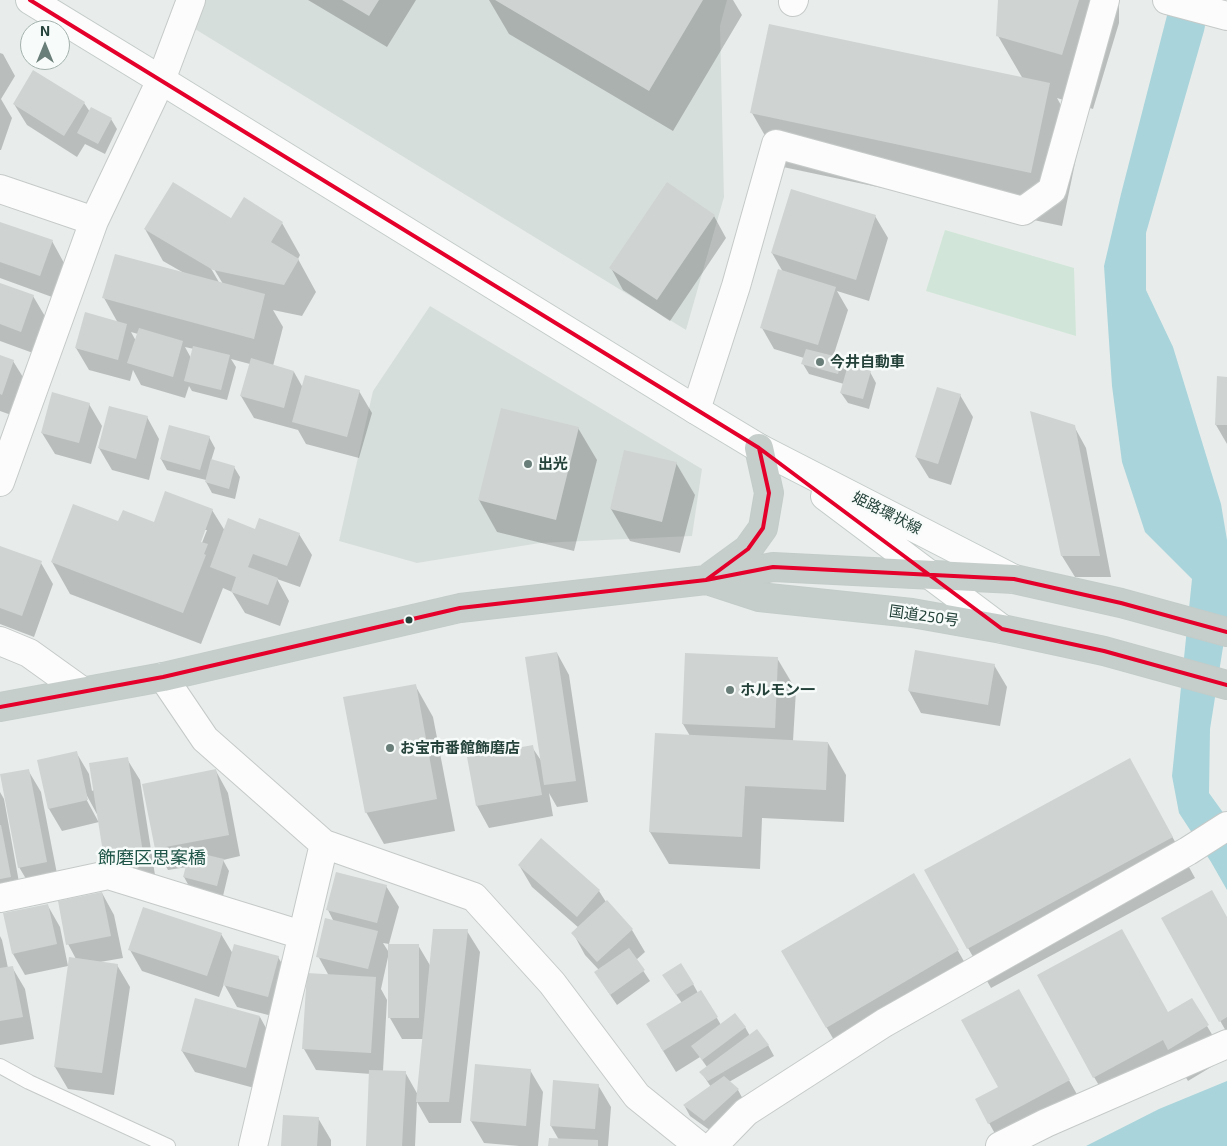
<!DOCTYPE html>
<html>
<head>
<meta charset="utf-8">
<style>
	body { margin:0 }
	#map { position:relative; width:1227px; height:1146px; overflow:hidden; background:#e8edeb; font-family:"Exo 2",sans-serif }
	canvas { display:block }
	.north { position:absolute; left:20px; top:20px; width:50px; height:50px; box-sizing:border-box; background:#f7fbf9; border:1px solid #a3b1ad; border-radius:50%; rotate:0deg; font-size:14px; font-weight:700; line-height:20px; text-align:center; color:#24423a }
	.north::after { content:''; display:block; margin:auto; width:18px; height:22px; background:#697e78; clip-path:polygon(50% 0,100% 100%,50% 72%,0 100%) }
</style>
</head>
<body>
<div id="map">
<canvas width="1227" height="1146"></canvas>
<div class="north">N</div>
</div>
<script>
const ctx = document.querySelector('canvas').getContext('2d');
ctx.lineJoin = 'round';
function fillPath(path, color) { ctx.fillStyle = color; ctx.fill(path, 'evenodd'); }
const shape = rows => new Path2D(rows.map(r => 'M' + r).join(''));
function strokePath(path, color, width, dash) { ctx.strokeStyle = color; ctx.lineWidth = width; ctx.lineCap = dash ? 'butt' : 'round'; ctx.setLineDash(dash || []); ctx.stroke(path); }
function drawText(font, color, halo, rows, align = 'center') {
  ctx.font = font + ' "Exo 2","Noto Sans JP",sans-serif'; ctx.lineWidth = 5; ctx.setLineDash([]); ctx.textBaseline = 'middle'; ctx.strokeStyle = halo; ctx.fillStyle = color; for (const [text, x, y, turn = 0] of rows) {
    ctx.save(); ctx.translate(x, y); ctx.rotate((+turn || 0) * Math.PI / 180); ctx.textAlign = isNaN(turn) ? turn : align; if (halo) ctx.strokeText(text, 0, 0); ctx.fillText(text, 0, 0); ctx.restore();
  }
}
const built = shape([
	[206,0,727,0,720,26,724,197,686,330,195,29],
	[430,306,702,469,692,536,540,543,417,563,339,541,373,391]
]);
const green = shape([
	[945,230,1074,268,1076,336,926,291]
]);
const water = shape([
	[1171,0,1210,0,1204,31,1146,233,1146,290,1173,347,1221,504,1227,540,1227,622,1210,729,1209,793,1227,818,1227,890,1211,862,1179,813,1172,776,1192,579,1145,532,1122,462,1112,386,1104,266,1121,194],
	[1227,1081,1227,1146,1086,1146,1159,1109]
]);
const shadow = shape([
	[308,0,416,0,387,47],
	[489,0,733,0,742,15,673,131,509,34],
	[1000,0,1119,0,1119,23,1093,109,1057,98,1080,139,1062,226,783,167,752,113,1023,79,998,36],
	[0,53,3,54,15,76,1,99,12,118,1,150,0,150],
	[84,103,90,112,111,119,117,129,105,154,85,144,77,157,27,125,14,104],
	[714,216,726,238,670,321,623,290,611,268],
	[875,216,888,238,869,301,837,291,848,310,833,357,841,360,847,370,870,372,876,383,869,409,848,403,841,393,844,384,809,374,803,364,804,358,774,349,762,328,783,272,772,253],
	[231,219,282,223,300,255,298,259,316,292,302,316,273,310,283,327,273,366,294,372,303,388,359,391,372,413,359,458,306,444,298,430,254,418,241,396,250,364,231,359,236,367,227,400,192,391,189,386,185,398,141,385,133,370,130,381,89,370,76,348,118,323,104,298,184,273,163,261,145,229],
	[211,264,223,284,220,284,209,265],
	[131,332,138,334,136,341],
	[185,347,194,349,191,358],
	[0,223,52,241,64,263,52,297,0,278],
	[0,284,33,296,46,318,33,353,0,341],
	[0,356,13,361,26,382,14,416,0,411],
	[1227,378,1227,444,1216,425],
	[960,395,973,417,951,485,929,478,916,457],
	[89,404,102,426,91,464,55,454,42,433],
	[147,417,159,439,149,480,112,470,99,448],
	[1074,426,1086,448,1111,577,1075,577,1062,556],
	[578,428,597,460,574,551,497,532,479,500],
	[209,437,215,448,211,461,234,467,240,477,235,499,212,493,206,482,206,480,167,470,161,459],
	[676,463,695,495,680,553,630,541,611,509],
	[212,510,225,531,256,530,299,534,312,555,300,587,277,579,289,601,280,626,245,613,232,592,223,588,201,644,70,594,52,562,118,523,154,524],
	[204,530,207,530,200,548,198,547],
	[0,547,41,563,53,584,34,637,0,624],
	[557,653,569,675,588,802,557,807,549,793,553,816,489,828,477,806,468,758,532,747,542,762],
	[777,658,796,690,793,741,828,743,846,775,844,822,762,818,760,869,669,864,650,832,690,736,683,724],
	[994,665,1007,687,1000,726,921,713,909,691],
	[415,685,433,717,455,831,384,844,366,812],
	[76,752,89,774,92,791,94,790,127,759,140,780,155,875,118,881,105,859,99,822,62,831,49,809,39,761],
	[86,794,98,816,98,821,84,795],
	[1130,760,1195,878,991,988,968,948],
	[28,770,41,792,59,884,32,889,19,867],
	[216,771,228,793,240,856,223,860,229,871,223,896,190,888,184,877,187,867,168,870,156,848],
	[0,792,4,799,22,899,0,903],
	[541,840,599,891,606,902,607,902,632,930,645,952,636,960,650,981,617,1005,602,983,599,970,585,955,573,933,579,928,532,887,519,865],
	[914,875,976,982,845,1059,782,951],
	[386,886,399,907,389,944,383,943,390,954,418,945,431,967,467,931,480,952,461,1123,429,1123,417,1102,415,1146,367,1146,371,1074,316,1070,304,1049,329,976,318,956,334,922,328,910],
	[388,957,390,1018,402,1039,423,1039,418,1095,405,1072,383,1071,387,1000,381,989],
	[102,893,114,915,123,958,100,962,117,965,130,987,114,1095,68,1089,55,1067,76,959,68,944],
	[48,906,60,927,68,966,25,975,13,954],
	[1227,918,1227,1033,1163,919],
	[221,934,233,954,278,957,291,979,280,1018,237,1007,224,984,219,997,142,971,130,950],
	[0,936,2,940,8,968,12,967,25,989,34,1039,0,1045],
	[693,984,698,993,701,991,721,1025,745,1027,750,1036,768,1045,774,1056,729,1082,738,1090,744,1101,711,1131,690,1116,684,1105,711,1087,701,1072,707,1067,700,1057,676,1072,660,1046,682,1003,670,986],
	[1191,999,1226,1058,1188,1081,1182,1071,1113,1109,1094,1077,1168,1013],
	[260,1017,272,1039,258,1089,195,1072,182,1051],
	[1036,1022,1087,1112,1002,1146,989,1123],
	[476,1066,530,1070,543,1092,538,1146,519,1146,484,1143,471,1121],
	[554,1082,598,1085,611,1107,608,1146,550,1146,559,1140,551,1126],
	[318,1118,331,1140,331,1146,282,1146]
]);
const building = shape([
	[342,0,379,0,369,16],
	[495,0,703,0,649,91],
	[998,0,1079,0,1062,55,996,36],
	[769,24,1050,83,1031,173,750,113],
	[33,70,85,102,64,136,13,104],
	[91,107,112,118,98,144,77,133],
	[173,182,231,218,244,197,283,222,271,242,299,259,284,285,213,270,144,229],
	[667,182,715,215,657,300,609,268],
	[791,189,876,215,856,280,771,253],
	[0,222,53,240,40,276,0,262],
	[115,254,265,294,254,339,102,298],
	[778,269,836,287,818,345,760,328],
	[0,283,34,295,21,332,0,324],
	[85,312,127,324,118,360,75,348],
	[139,328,183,341,173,377,127,363],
	[193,346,230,355,221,390,184,381],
	[806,349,842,358,838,374,801,364],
	[0,355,14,360,2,395,0,394],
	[251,358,294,371,284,408,240,396],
	[848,365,871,371,863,399,840,393],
	[305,375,360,390,347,437,292,422],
	[1217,376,1227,377,1227,425,1215,425],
	[937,387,961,394,938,464,915,457],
	[52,392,90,403,79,443,41,433],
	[109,406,148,416,136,459,98,448],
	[501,408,579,427,556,520,478,500],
	[1030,411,1075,425,1100,556,1061,556],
	[169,425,210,436,200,470,160,459],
	[624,450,677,462,662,522,610,509],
	[211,459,235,466,229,489,205,482],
	[165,491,213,509,201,542,208,544,204,554,206,555,183,613,51,562,73,504,118,521,123,510,154,522],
	[228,518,255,529,259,518,300,533,287,566,253,554,248,567,278,578,268,605,231,592,236,577,210,567],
	[0,546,42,561,22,616,0,608],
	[915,650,995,664,988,705,908,691],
	[557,652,576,781,544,785,525,657],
	[685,653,778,657,775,728,682,724],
	[416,684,437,799,365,813,343,697],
	[655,733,828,742,826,790,745,786,742,837,649,832],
	[533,745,542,795,476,806,467,757],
	[77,751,88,800,48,809,37,760],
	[128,757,143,853,104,859,89,763],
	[1130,758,1173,837,967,949,924,870],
	[29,769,47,862,18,868,0,774],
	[216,769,229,835,155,849,142,784],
	[0,825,1,825,11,877,0,879],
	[541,838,600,890,577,917,518,865],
	[190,851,224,859,217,886,183,877],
	[336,872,387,885,377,923,326,910],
	[914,873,959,950,826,1028,781,951],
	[1212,890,1227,917,1227,1017,1219,1022,1161,918],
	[102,892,111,936,66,945,58,901],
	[607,900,633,929,597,962,571,933],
	[48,904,57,944,12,954,3,913],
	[143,907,222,933,207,976,128,950],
	[325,918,378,931,368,969,316,957],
	[433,929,468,929,449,1102,416,1102],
	[1122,929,1168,1012,1192,998,1209,1025,1168,1050,1163,1040,1093,1078,1037,975],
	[234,944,279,956,268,997,223,985],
	[388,944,419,944,419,1018,388,1018],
	[629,948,645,970,610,995,594,972],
	[69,957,118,964,102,1073,54,1067],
	[681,963,694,984,676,995,662,975],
	[13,966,23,1017,0,1021,0,968],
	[307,973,376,977,371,1053,302,1049],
	[1019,989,1070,1080,988,1124,975,1099,998,1087,961,1020],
	[701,990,718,1017,663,1051,646,1024],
	[195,998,260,1016,246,1068,181,1051],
	[735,1013,746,1027,702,1060,691,1046],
	[757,1029,769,1045,708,1081,699,1072],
	[475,1064,531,1069,526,1126,470,1121],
	[369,1070,406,1071,402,1146,366,1146],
	[724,1076,739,1089,704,1121,683,1105],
	[553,1080,599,1084,595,1129,550,1126],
	[283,1115,319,1117,317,1146,281,1146],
	[549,1138,598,1140,598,1146,548,1146]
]);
const service = shape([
	[0,1066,29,1082,168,1146]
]);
const minor = shape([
	[1167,0,1227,16],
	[793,2,794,0],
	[0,189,94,221],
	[696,410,736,286,776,144,1023,211,1052,190,1105,0],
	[0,482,94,221,161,80,191,0],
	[0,641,29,653,82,691],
	[163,677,205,739,324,844,474,897,552,983,637,1096,699,1146],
	[0,898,108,875,302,935],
	[253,1146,324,844],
	[713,1146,746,1112,884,1023,1188,851,1227,826],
	[1000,1146,1046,1123,1227,1044]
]);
const secondary = shape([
	[30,0,161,80,696,410,759,448,1014,579],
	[825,496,1002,629]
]);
const trunk = shape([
	[711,576,748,549,763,528,769,493,759,448],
	[710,581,759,597,912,613,1002,629,1104,651,1227,685],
	[0,707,163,677,460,608,706,580,773,567,1014,579,1121,603,1227,632]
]);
const bus1 = shape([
	[30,0,759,448,1002,629,1104,651,1227,685],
	[706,580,748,549,763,528,769,493,759,448],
	[0,707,163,677,460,608,706,580,773,567,1014,579,1121,603,1227,632]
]);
const markers = [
	[820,362,5,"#697e78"],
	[528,464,5,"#697e78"],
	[409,620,4.5,"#24423a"],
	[730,690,5,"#697e78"],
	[390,748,5,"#697e78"]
];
const poiNames = [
	["今井自動車",830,362],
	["出光",538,464],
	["ホルモン一",740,690],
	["お宝市番館飾磨店",400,748]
];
const streetNames = [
	["姫路環状線",887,513,27],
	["国道250号",924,616,8]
];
const quarterNames = [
	["飾磨区思案橋",152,858]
];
fillPath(built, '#d6dedb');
fillPath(green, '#d1e6d8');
fillPath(water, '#a9d4db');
fillPath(shadow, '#0003');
fillPath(building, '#cfd4d2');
strokePath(service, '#c5cac8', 16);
strokePath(minor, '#c5cac8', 30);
strokePath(secondary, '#c3cbc8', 30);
strokePath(trunk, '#c3ccc9', 30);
strokePath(service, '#fcfcfc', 14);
strokePath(minor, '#fcfcfc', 28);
strokePath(secondary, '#fcfcfc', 28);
strokePath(trunk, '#c6cecc', 28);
strokePath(bus1, '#e4002b', 4);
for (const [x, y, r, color] of markers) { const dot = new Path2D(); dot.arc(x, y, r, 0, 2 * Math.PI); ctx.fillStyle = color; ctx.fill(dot); strokePath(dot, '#f7fbf9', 2); }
drawText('bold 15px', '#24423a', '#f7fbf9', poiNames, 'left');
drawText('15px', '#24423a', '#f7fbf9', streetNames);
drawText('18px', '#1f5548', '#f7fbf9', quarterNames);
</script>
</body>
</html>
